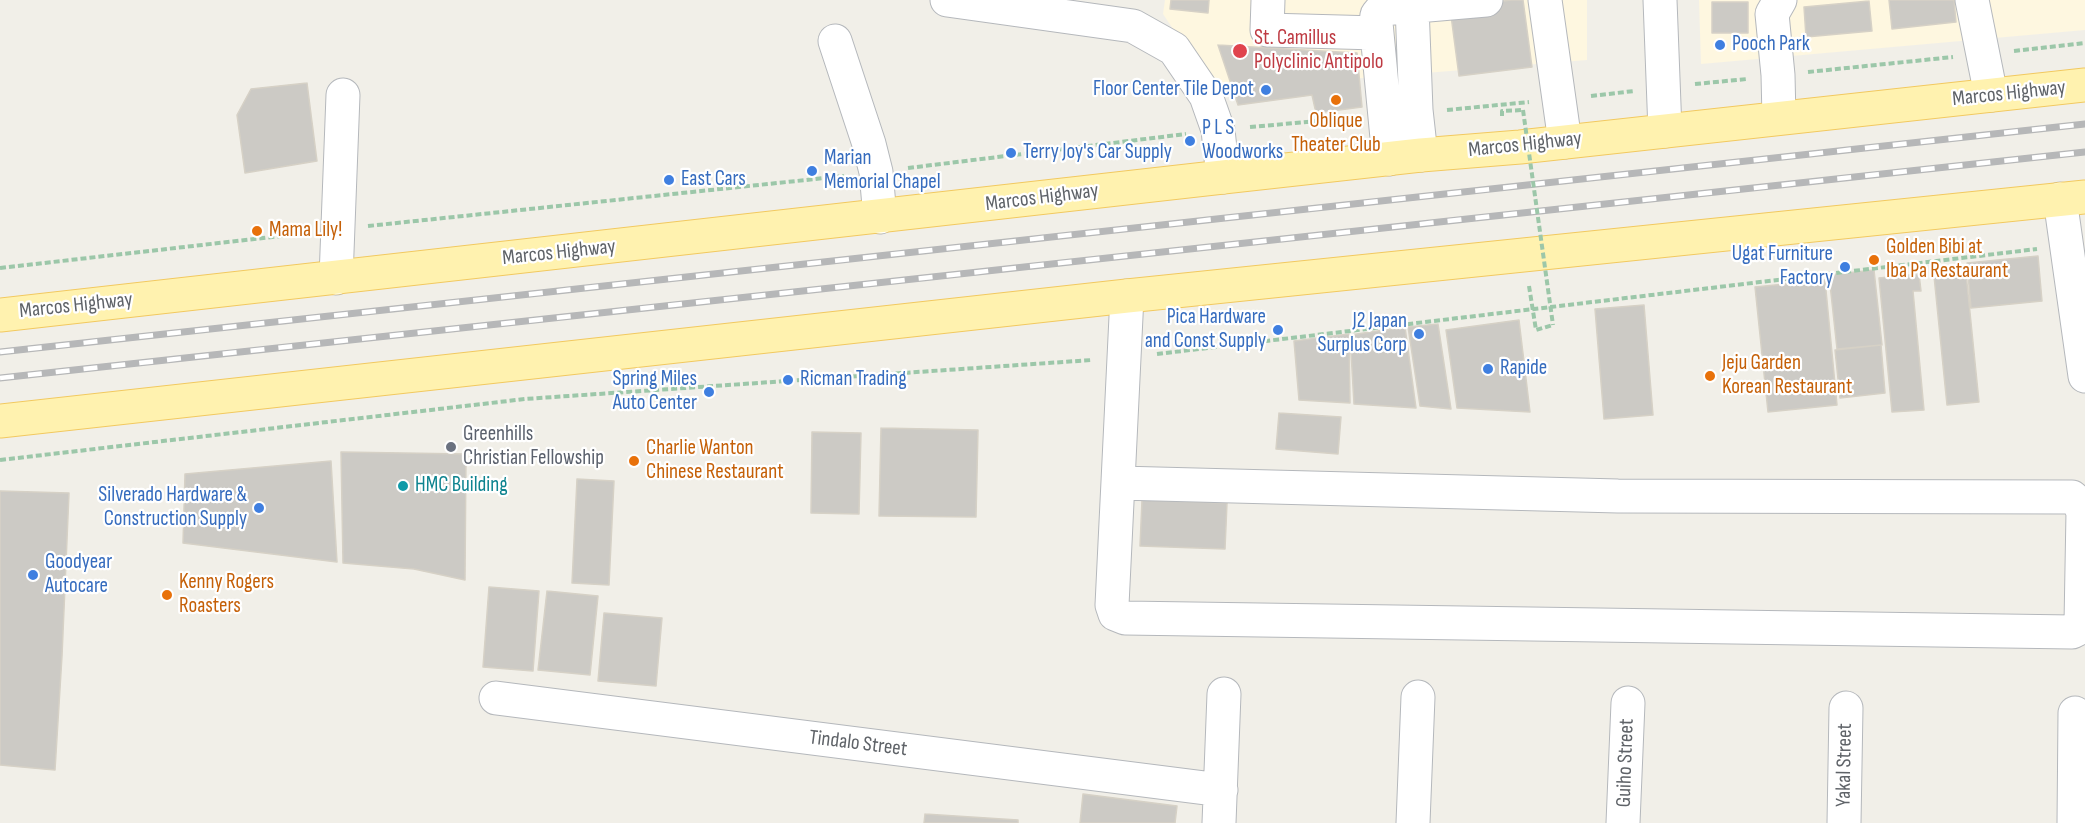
<!DOCTYPE html>
<html>
<head>
<meta charset="utf-8">
<style>
	body { margin:0 }
	canvas { display:block; background:#f1efe8 }
</style>
</head>
<body>
<canvas width="2085" height="823"></canvas>
<script>
const ctx = document.querySelector('canvas').getContext('2d');
ctx.lineJoin = 'round';
function fillPath(path, color) { ctx.fillStyle = color; ctx.fill(path, 'evenodd'); }
const shape = rows => new Path2D(rows.map(r => 'M' + r).join(''));
function strokePath(path, color, width, dash) { ctx.strokeStyle = color; ctx.lineWidth = width; ctx.lineCap = dash ? 'butt' : 'round'; ctx.setLineDash(dash || []); ctx.stroke(path); }
function drawText(font, color, halo, rows, align = 'center') {
  ctx.font = font + ' "Sofia Sans Condensed",sans-serif'; ctx.lineWidth = 4.5; ctx.setLineDash([]); ctx.textBaseline = 'middle'; ctx.strokeStyle = halo; ctx.fillStyle = color; for (const [text, x, y, turn = 0] of rows) {
    ctx.save(); ctx.translate(x, y); ctx.rotate((+turn || 0) * Math.PI / 180); ctx.textAlign = isNaN(turn) ? turn : align; if (halo) ctx.strokeText(text, 0, 0); ctx.fillText(text, 0, 0); ctx.restore();
  }
}
const commercial = shape([
	[1165,0,1587,0,1587,60,1214,90,1163,14],
	[1699,0,2085,0,2085,30,1701,64]
]);
const building = shape([
	[1171,0,1209,0,1208,13,1170,9,1171,0],
	[1511,0,1523,0,1532,67,1459,76,1450,8,1511,0],
	[1889,0,1954,0,1956,22,1892,29,1889,0],
	[1869,1,1872,31,1806,37,1804,7,1869,1],
	[1712,2,1748,2,1748,33,1712,33,1712,2],
	[1218,45,1357,53,1362,107,1316,113,1312,95,1238,105,1218,45],
	[307,83,317,161,245,173,237,115,251,89,307,83],
	[2038,256,2042,301,1971,308,1967,263,2038,256],
	[1874,270,1882,345,1837,349,1829,275,1874,270],
	[1966,273,1979,402,1947,405,1934,276,1966,273],
	[1919,274,1921,291,1913,291,1924,410,1892,412,1879,278,1919,274],
	[1825,280,1837,405,1768,412,1755,287,1825,280],
	[1644,305,1653,415,1604,419,1595,309,1644,305],
	[1519,320,1530,412,1457,408,1446,330,1519,320],
	[1438,324,1451,409,1420,406,1408,327,1438,324],
	[1405,327,1416,408,1354,404,1350,335,1405,327],
	[1349,334,1350,403,1299,400,1294,341,1349,334],
	[1881,345,1885,393,1840,398,1835,350,1881,345],
	[1279,413,1341,417,1338,454,1276,449,1279,413],
	[881,428,978,430,976,517,879,516,881,428],
	[812,432,861,433,859,514,811,513,812,432],
	[341,452,466,454,465,580,414,569,343,563,341,452],
	[331,461,337,562,183,543,185,474,331,461],
	[577,479,614,481,609,585,572,583,577,479],
	[0,491,69,493,62,656,55,770,0,765,0,491],
	[1142,500,1227,503,1225,549,1140,546,1142,500],
	[489,587,539,591,533,671,483,667,489,587],
	[547,591,598,596,590,675,538,670,547,591],
	[604,613,662,618,656,686,598,681,604,613],
	[1083,794,1177,806,1175,823,1080,823,1083,794],
	[925,814,1018,820,1018,823,924,823,925,814]
]);
const path = shape([
	[2014,51,2085,43],
	[1808,72,1953,57],
	[1695,84,1747,79],
	[1591,96,1634,91],
	[1447,110,1529,102],
	[1502,116,1502,111,1523,110],
	[1250,127,1353,118],
	[908,168,1186,134],
	[368,226,844,176],
	[0,268,307,233],
	[1529,286,1536,330,1553,325],
	[1157,354,2037,249],
	[0,460,525,399,1092,360]
]);
const minor = shape([
	[947,0,1133,26,1174,49,1206,96,1218,130,1223,177],
	[1268,0,1267,30,1377,33],
	[1545,0,1565,142],
	[1660,0,1665,131],
	[1972,0,1991,95],
	[1412,6,1416,110,1421,155],
	[835,41,869,144,876,172,880,217],
	[1779,118,1778,75,1772,14,1780,0],
	[1389,159,1376,23,1377,15,1382,9,1486,0],
	[2060,199,2085,376],
	[336,278,343,95],
	[1119,483,1618,496,2072,497,2079,503,2083,512,2081,623,2078,629,2072,632,1125,618,1115,614,1112,605,1127,296],
	[496,698,1221,790],
	[1219,823,1224,694],
	[1413,823,1418,697],
	[1623,823,1628,703],
	[1844,823,1846,708],
	[2074,823,2075,713]
]);
const major = shape([
	[0,315,1223,177,1421,155,1520,147,2085,85],
	[0,421,1127,296,2085,197]
]);
const rail = shape([
	[0,352,2085,124],
	[0,378,2085,152]
]);
const pathBridge = shape([
	[1523,110,1553,325]
]);
const markers = [
	[1720,45,6,"#3f7fe0"],
	[1240,51,8,"#e0444e"],
	[1266,90,6,"#3f7fe0"],
	[1336,100,6,"#e8710a"],
	[1190,141,6,"#3f7fe0"],
	[1011,153,6,"#3f7fe0"],
	[812,171,6,"#3f7fe0"],
	[669,180,6,"#3f7fe0"],
	[257,231,6,"#e8710a"],
	[1874,260,6,"#e8710a"],
	[1845,267,6,"#3f7fe0"],
	[1278,330,6,"#3f7fe0"],
	[1419,334,6,"#3f7fe0"],
	[1488,369,6,"#3f7fe0"],
	[1710,376,6,"#e8710a"],
	[788,380,6,"#3f7fe0"],
	[709,392,6,"#3f7fe0"],
	[451,447,6,"#6b7280"],
	[634,461,6,"#e8710a"],
	[403,486,6,"#0f9aa8"],
	[259,508,6,"#3f7fe0"],
	[33,575,6,"#3f7fe0"],
	[167,595,6,"#e8710a"]
];
const healthNames = [
	["St. Camillus",1254,39],
	["Polyclinic Antipolo",1254,63]
];
const shopNames = [
	["Pooch Park",1732,45],
	["Floor Center Tile Depot",1254,90,"right"],
	["P L S",1202,129],
	["Woodworks",1202,153],
	["Terry Joy's Car Supply",1023,153],
	["Marian",824,159],
	["Memorial Chapel",824,183],
	["East Cars",681,180],
	["Ugat Furniture",1833,255,"right"],
	["Factory",1833,279,"right"],
	["Pica Hardware",1266,318,"right"],
	["and Const Supply",1266,342,"right"],
	["J2 Japan",1407,322,"right"],
	["Surplus Corp",1407,346,"right"],
	["Rapide",1500,369],
	["Spring Miles",697,380,"right"],
	["Auto Center",697,404,"right"],
	["Ricman Trading",800,380],
	["Silverado Hardware &",247,496,"right"],
	["Construction Supply",247,520,"right"],
	["Goodyear",45,563],
	["Autocare",45,587]
];
const streetNames = [
	["Marcos Highway",2009,94,-6],
	["Marcos Highway",1525,145,-6],
	["Marcos Highway",1042,198,-7],
	["Marcos Highway",559,253,-6],
	["Marcos Highway",76,306,-6],
	["Tindalo Street",858,744,7],
	["Guiho Street",1626,763,-88],
	["Yakal Street",1845,765,-89]
];
const foodNames = [
	["Oblique",1336,122,"center"],
	["Theater Club",1336,146,"center"],
	["Mama Lily!",269,231],
	["Golden Bibi at",1886,248],
	["Iba Pa Restaurant",1886,272],
	["Jeju Garden",1722,364],
	["Korean Restaurant",1722,388],
	["Charlie Wanton",646,449],
	["Chinese Restaurant",646,473],
	["Kenny Rogers",179,583],
	["Roasters",179,607]
];
const worshipNames = [
	["Greenhills",463,435],
	["Christian Fellowship",463,459]
];
const cultureNames = [
	["HMC Building",415,486]
];
fillPath(commercial, '#fef7e0');
fillPath(building, '#cccac5');
strokePath(building, '#d6d1c6', 1.5);
strokePath(minor, '#b5b8bc', 35);
strokePath(major, '#f2c960', 35);
strokePath(path, '#9cc7a9', 4, [6, 3]);
strokePath(minor, '#fff', 33);
strokePath(major, '#fff2af', 33);
strokePath(rail, '#b6b7b8', 7);
strokePath(rail, '#fff', 4.5, [14]);
strokePath(pathBridge, '#9cc7a9', 4, [6, 3]);
for (const [x, y, r, color] of markers) { const dot = new Path2D(); dot.arc(x, y, r, 0, 2 * Math.PI); ctx.fillStyle = color; ctx.fill(dot); strokePath(dot, '#fff', 2); }
drawText('21px', '#be3a42', '#fff', healthNames, 'left');
drawText('21px', '#366cbe', '#fff', shopNames, 'left');
drawText('21px', '#5f6368', '#fff', streetNames);
drawText('21px', '#c56008', '#fff', foodNames, 'left');
drawText('21px', '#5b616d', '#fff', worshipNames, 'left');
drawText('21px', '#0d838f', '#fff', cultureNames, 'left');
</script>
</body>
</html>
